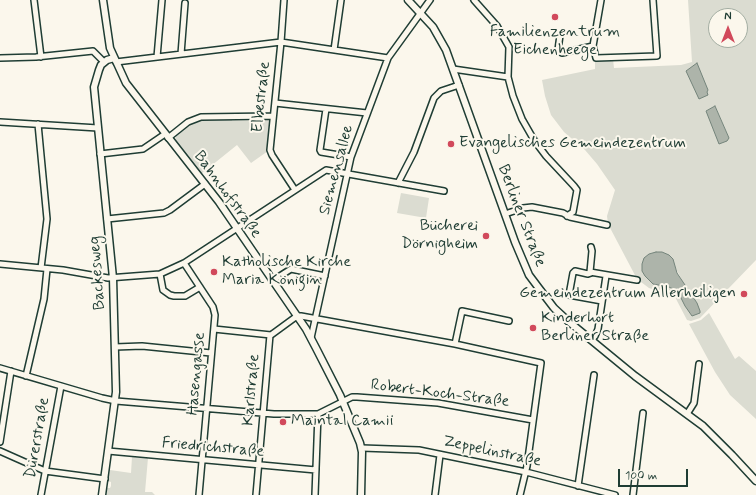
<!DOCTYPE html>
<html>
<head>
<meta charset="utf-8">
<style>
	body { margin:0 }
	#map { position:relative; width:756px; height:495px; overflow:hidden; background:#fbf7ec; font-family:Mynerve,sans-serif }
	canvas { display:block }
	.north { position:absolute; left:708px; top:8px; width:40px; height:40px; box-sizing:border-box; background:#fbf7ec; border:1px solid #a3ada2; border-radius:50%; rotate:0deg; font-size:11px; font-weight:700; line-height:16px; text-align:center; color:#1f3d34 }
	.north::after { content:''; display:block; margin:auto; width:14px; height:18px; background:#d1495b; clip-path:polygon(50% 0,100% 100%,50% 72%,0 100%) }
	.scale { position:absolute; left:618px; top:469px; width:70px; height:18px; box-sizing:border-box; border:2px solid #1f3d34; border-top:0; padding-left:5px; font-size:12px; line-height:14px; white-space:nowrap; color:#1f3d34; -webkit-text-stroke:3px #fbf7ec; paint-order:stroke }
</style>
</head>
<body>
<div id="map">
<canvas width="756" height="495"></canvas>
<div class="north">N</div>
<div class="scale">100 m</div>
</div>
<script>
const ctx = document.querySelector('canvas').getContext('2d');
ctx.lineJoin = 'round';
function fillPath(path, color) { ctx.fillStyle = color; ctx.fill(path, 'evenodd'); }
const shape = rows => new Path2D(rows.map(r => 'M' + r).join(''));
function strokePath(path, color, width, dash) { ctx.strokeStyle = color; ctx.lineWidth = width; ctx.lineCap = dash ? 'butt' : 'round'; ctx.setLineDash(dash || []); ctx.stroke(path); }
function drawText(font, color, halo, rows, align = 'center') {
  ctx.font = font + ' Mynerve,sans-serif'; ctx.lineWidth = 4; ctx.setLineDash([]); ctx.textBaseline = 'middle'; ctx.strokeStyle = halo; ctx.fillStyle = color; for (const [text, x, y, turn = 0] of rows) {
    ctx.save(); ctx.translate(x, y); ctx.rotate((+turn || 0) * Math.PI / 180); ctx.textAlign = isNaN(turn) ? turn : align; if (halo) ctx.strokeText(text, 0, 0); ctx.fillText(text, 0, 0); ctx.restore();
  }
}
const green = shape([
	[688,0,756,0,756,260,700,318,691,321,687,320,675,297,649,288,637,279,608,224,607,216,615,190,597,164,585,150,564,132,551,115,545,96,542,80,595,69,595,60,613,59,614,68,681,65,692,62],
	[716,16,740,16,740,40,716,40],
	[715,106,720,117,729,138,706,111],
	[656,252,662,252,675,267,684,284,697,303,682,298,675,290,669,287,660,286,649,254],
	[267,117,270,122,268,151,251,163,237,145,201,174,180,146,175,141,176,136,183,130,191,124,200,120,208,118,232,118,232,121,259,121,260,118],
	[401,193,429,198,426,218,397,213],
	[709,313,735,359,739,356,756,371,756,419,730,395,715,372,689,324,701,320],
	[132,457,148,458,145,492,152,492,155,495,106,495,107,488,110,488,111,486,111,482,108,481,110,470,131,473]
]);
const water = shape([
	[697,63,708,90,707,92,708,95,699,99,686,71,697,63],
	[715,106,729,138,727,141,719,144,706,111,715,106],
	[656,252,662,252,669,255,673,259,677,273,697,303,700,311,700,313,692,316,685,306,679,294,675,290,669,287,653,284,645,276,642,271,642,264,644,258,649,254,656,252]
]);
const minor = shape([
	[34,0,41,57],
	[284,0,281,42,270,150,272,155,295,190],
	[474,0,497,26,509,47,508,77,513,96,522,119,534,140,546,156,574,186,577,190,573,212,567,216],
	[601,0,593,46,596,58,657,56,653,0],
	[560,35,558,50,562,53,593,46],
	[334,50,341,0],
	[181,54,185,3],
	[157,57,162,0],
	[0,58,36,57,93,51,104,62],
	[116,62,281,42,388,58],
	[453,69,508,77],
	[275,103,367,113],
	[326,109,320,150,321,152,351,157],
	[0,122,98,128],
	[38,124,47,219,41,268],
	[168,138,188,122,201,117,273,116],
	[100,154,143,149,165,134],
	[398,183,414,152,434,98,441,91,459,85],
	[505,214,523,208,532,207,563,213,570,217,607,225],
	[107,219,164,213,170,210,205,184],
	[591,247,592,251,590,272,637,280],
	[184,263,213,307,215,315,199,495],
	[0,264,63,270,108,278,160,274,184,263,326,170,444,191],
	[591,273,588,274,575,271,573,273,569,295,602,301],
	[160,274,163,290,170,295,174,296,185,296,200,287],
	[272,281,291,269,325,276],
	[214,329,271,335,297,316,301,316,455,344,541,363,527,466,520,495],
	[311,338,351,157,388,58,430,0],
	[591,340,595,336,598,329,606,276],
	[455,344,462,311,509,321],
	[115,347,142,346,211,353],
	[0,368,102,398,116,401,274,414,318,414,352,397,357,397,438,403,533,420],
	[26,376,44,299,47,269],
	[687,414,694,403,699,364],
	[0,442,11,371],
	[362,448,419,450,526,472,615,495],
	[0,451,45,471,105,479],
	[108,451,316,470],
	[578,486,594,375],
	[41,495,61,386],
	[256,495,270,335],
	[315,495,318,414],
	[435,495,440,455],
	[633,495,643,413]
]);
const tertiary = shape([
	[103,0,110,48,126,83,219,202,306,329,316,348,340,395,360,443,362,452,361,495],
	[408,0,433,27,446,50,515,242,529,275,538,287,554,308,568,321,635,376,703,426,732,455,756,481],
	[102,495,116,392,113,278,94,87,99,70,101,65,107,60,114,58]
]);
const markers = [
	[555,17,4,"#d1495b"],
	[451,144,4,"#d1495b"],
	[486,236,4,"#d1495b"],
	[214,272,4,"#d1495b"],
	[744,294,4,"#d1495b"],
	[533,328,4,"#d1495b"],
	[283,422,4,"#d1495b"]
];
const poiNames = [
	["Familienzentrum",555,33,"center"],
	["Eichenheege",555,51,"center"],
	["Evangelisches Gemeindezentrum",459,144],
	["Bücherei",478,227,"right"],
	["Dörnigheim",478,245,"right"],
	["Katholische Kirche",222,263],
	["Maria Königin",222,281],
	["Gemeindezentrum Allerheiligen",736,294,"right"],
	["Kinderhort",541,319],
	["Berliner Straße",541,337],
	["Maintal Camii",291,422]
];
const streetNames = [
	["Elbestraße",262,97,-84],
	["Siemensallee",337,170,-75],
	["Bahnhofstraße",227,195,54],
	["Berliner Straße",521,216,69],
	["Backesweg",98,273,-94],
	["Hasengasse",197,374,-85],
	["Karlstraße",252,390,-85],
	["Robert-Koch-Straße",440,394,7],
	["Dürerstraße",38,438,-80],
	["Friedrichstraße",213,448,5],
	["Zeppelinstraße",492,452,12]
];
fillPath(green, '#dbdcd1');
fillPath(water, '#adb4aa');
strokePath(water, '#74847b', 1);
strokePath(minor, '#1f3d34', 8);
strokePath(tertiary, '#1f3d34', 9);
strokePath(minor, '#fbf7ec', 5);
strokePath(tertiary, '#fbf7ec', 6);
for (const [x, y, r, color] of markers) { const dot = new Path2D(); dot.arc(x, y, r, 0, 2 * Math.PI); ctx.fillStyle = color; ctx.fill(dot); strokePath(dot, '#fbf7ec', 1.5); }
drawText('16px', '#1f3d34', '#fbf7ec', poiNames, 'left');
drawText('16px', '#1f3d34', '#fbf7ec', streetNames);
</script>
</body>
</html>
